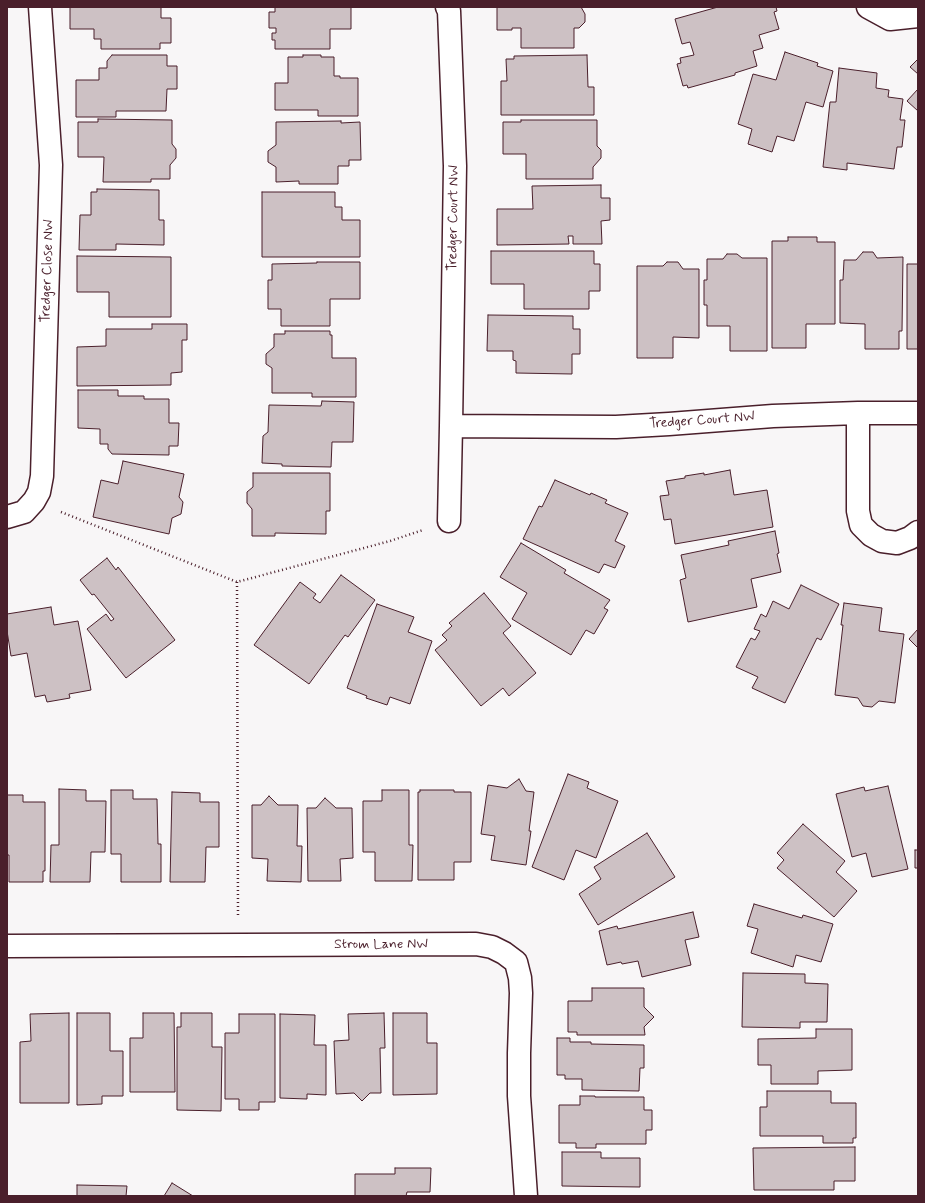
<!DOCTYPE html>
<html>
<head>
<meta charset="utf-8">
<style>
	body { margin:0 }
	#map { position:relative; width:925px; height:1203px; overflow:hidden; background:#f8f6f7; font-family:Mynerve,sans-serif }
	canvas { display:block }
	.frame { position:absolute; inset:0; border:8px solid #4a1f2b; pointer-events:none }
</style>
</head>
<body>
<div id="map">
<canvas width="925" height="1203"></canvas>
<div class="frame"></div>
</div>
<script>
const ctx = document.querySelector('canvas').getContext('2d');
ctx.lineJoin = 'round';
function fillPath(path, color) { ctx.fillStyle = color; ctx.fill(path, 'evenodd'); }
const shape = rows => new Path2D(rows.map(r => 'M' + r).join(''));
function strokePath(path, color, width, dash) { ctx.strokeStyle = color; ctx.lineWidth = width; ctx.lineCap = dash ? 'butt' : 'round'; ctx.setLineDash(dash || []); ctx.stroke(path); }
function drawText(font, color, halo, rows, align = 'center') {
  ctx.font = font + ' Mynerve,sans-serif'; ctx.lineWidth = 3.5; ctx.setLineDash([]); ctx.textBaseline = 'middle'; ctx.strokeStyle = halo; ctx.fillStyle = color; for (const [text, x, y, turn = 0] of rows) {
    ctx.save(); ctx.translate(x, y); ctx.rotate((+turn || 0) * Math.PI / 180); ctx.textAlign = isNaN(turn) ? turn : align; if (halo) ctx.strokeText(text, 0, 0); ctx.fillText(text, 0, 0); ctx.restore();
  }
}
const building = shape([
	[70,7,161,7,161,18,171,18,171,43,160,43,160,49,101,49,101,39,94,39,94,29,70,29,70,7],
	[275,7,351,7,351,29,330,29,330,49,275,49,275,40,272,40,272,33,276,33,276,28,269,28,269,12,275,12,275,7],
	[497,7,581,7,585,14,585,22,579,28,574,28,574,48,521,48,521,28,512,28,512,30,497,30,497,7],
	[718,7,776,7,777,11,774,12,779,29,759,35,763,48,753,51,757,66,735,73,735,75,688,88,687,85,683,86,677,64,681,63,680,58,694,55,690,42,682,44,675,19,718,7],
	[785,52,818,63,817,66,833,71,823,107,806,102,794,141,777,136,772,152,748,144,752,129,738,124,753,74,776,80,785,52],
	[112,55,167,55,167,66,177,66,177,89,167,89,166,111,116,111,116,117,76,117,76,80,99,80,99,68,107,68,107,61,112,55],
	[303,55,321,55,321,57,334,57,334,76,340,76,340,78,358,78,358,116,318,116,318,110,275,110,275,83,288,83,288,57,303,57,303,55],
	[587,55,588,87,594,87,594,115,501,115,501,81,507,81,506,59,514,59,514,56,587,55],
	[918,59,918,74,910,67,918,59],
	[839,68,877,73,876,88,889,90,888,97,903,99,900,120,905,120,902,147,897,147,894,169,847,163,847,170,823,167,830,102,836,102,839,68],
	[918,89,918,111,907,101,918,89],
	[98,119,172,120,172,144,176,149,176,158,170,165,170,179,151,179,151,182,103,182,104,157,78,157,78,122,98,122,98,119],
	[521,120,597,120,597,146,601,150,601,158,593,167,593,179,526,179,526,154,503,154,503,122,521,122,521,120],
	[341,121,341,123,360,122,361,160,349,160,349,166,338,166,338,184,299,184,299,181,276,182,276,167,268,162,268,151,276,145,276,122,341,121],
	[601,185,601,198,610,198,610,220,601,221,602,244,573,244,573,236,568,236,569,244,497,245,497,209,533,209,532,186,601,185],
	[97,189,159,190,159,220,164,220,164,245,116,244,116,250,79,250,80,215,91,215,91,192,97,192,97,189],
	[262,192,335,192,335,207,342,207,342,220,360,220,360,257,262,257,262,192],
	[788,237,817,237,817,242,835,242,835,324,806,324,806,348,772,348,772,241,788,241,788,237],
	[491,251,594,251,594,264,600,264,600,291,589,291,589,309,524,309,524,284,491,284,491,251],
	[863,252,873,252,877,258,903,257,902,331,899,331,899,349,865,349,865,324,840,323,840,280,843,280,844,260,856,260,863,252],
	[727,254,737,254,742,258,767,258,767,351,730,351,730,326,707,326,707,305,704,305,704,280,707,280,707,259,723,259,727,254],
	[918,254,918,349,907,349,907,264,918,264,918,254],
	[77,256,171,257,171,317,109,317,109,292,77,292,77,256],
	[317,262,360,262,360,299,330,299,330,326,281,326,281,309,268,309,268,280,272,280,272,264,317,263,317,262],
	[667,262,678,262,683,269,699,269,699,338,673,337,673,358,637,358,637,266,663,266,667,262],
	[488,315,573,316,573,329,580,329,580,354,572,354,572,374,516,373,516,361,513,360,513,351,487,351,488,315],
	[152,324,187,324,187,340,182,340,182,372,171,373,171,385,77,386,77,347,106,346,106,329,152,329,152,324],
	[285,331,330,331,330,335,332,335,332,358,356,358,356,397,312,397,312,393,272,393,272,368,266,364,266,354,274,347,274,334,285,334,285,331],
	[78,390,118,390,118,396,144,396,144,399,169,399,169,423,179,423,178,446,169,446,169,455,112,454,108,449,108,444,100,444,100,429,78,428,78,390],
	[322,401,354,402,353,442,332,442,331,467,282,466,282,464,262,463,263,436,268,432,269,405,321,406,322,401],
	[123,461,184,474,179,497,183,502,181,514,172,518,169,534,93,517,101,480,118,484,123,461],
	[730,470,734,495,767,490,773,527,675,544,671,519,664,520,660,496,669,495,666,481,685,478,685,476,704,473,704,475,730,470],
	[253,473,330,473,330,511,326,511,326,534,275,533,275,536,252,536,252,509,247,503,247,492,253,487,253,473],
	[555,480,590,495,591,493,607,500,605,503,628,513,615,541,625,546,615,568,604,564,599,573,523,539,539,506,542,507,555,480],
	[775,531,779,553,777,554,781,572,751,579,757,607,688,622,680,580,686,578,681,555,729,545,728,541,775,531],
	[521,543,566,570,564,573,610,600,604,608,608,610,594,634,586,630,571,655,512,619,527,593,500,577,521,543],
	[107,558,116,570,118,567,175,640,126,678,87,629,106,614,111,621,114,619,94,594,92,595,80,580,107,558],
	[341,575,375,600,348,637,345,635,309,684,254,645,300,582,316,594,313,598,320,603,341,575],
	[801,585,839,604,821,640,817,638,785,703,752,688,758,677,736,667,751,638,755,640,760,631,754,629,761,614,766,617,773,601,789,609,801,585],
	[484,593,511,626,503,633,536,673,509,696,503,688,481,706,435,650,447,640,442,635,452,626,449,623,484,593],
	[844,603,882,608,879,631,904,634,895,703,879,701,872,707,863,706,858,698,835,695,843,625,841,625,844,603],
	[377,604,414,617,408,632,432,641,410,704,390,697,387,705,366,698,367,696,347,688,377,604],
	[51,607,54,625,78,621,91,690,69,694,70,698,47,702,45,695,35,697,27,653,11,656,7,631,7,614,51,607],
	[918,629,918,648,909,639,918,629],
	[568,774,589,782,587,788,618,801,596,858,576,850,564,880,532,867,568,774],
	[519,779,526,791,534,792,529,831,531,831,526,865,491,860,495,836,481,834,488,785,507,788,519,779],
	[888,786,908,869,872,877,866,853,852,857,836,794,864,787,865,791,888,786],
	[59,789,86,790,86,801,106,801,105,852,91,852,90,882,50,882,51,845,59,845,59,789],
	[111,790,133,790,133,799,157,799,158,844,161,844,161,882,121,882,121,854,111,854,111,790],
	[382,790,409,790,409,845,413,845,412,881,375,881,375,852,363,852,363,801,382,801,382,790],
	[420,790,454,790,454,792,471,792,471,862,454,862,454,880,418,880,418,792,420,792,420,790],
	[172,792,200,793,200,802,219,802,219,847,206,847,205,882,170,882,172,792],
	[7,795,23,795,23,802,45,802,45,871,43,871,43,882,9,882,9,855,7,855,7,795],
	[269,796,278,805,298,805,297,846,302,846,301,882,267,881,268,859,252,858,252,805,261,805,269,796],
	[325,798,336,808,352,808,353,858,340,859,341,881,308,881,307,808,316,808,325,798],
	[803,824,845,861,836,872,857,891,834,917,777,868,784,860,777,853,803,824],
	[647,833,675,877,598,925,579,894,601,879,594,867,647,833],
	[915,850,918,850,918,868,915,868,915,850],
	[754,904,802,918,803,915,833,924,821,962,796,955,793,967,751,953,758,929,747,926,754,904],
	[693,912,699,937,685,940,691,965,642,977,638,961,622,964,621,962,607,965,599,931,617,926,618,929,693,912],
	[743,973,805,974,805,983,828,984,827,1022,800,1022,800,1028,742,1027,743,973],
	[592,988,644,988,644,1007,654,1017,644,1027,645,1035,577,1035,577,1032,568,1032,568,1001,592,1001,592,988],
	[69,1013,69,1103,20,1103,20,1042,31,1041,30,1014,69,1013],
	[77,1013,110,1013,110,1051,123,1051,123,1096,102,1096,102,1104,77,1105,77,1013],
	[143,1013,174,1013,175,1092,130,1092,130,1038,143,1038,143,1013],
	[181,1013,212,1013,212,1047,222,1047,221,1111,177,1110,177,1027,181,1027,181,1013],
	[384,1013,385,1048,380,1048,381,1093,370,1093,362,1101,354,1093,336,1094,334,1041,349,1040,348,1014,384,1013],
	[393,1013,427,1013,427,1043,437,1043,437,1094,393,1095,393,1013],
	[239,1014,275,1014,275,1102,259,1102,259,1110,239,1110,239,1099,225,1099,225,1033,239,1033,239,1014],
	[280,1014,315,1015,314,1045,326,1045,326,1095,307,1094,307,1099,280,1098,280,1014],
	[816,1029,852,1029,852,1070,818,1071,818,1084,771,1084,771,1065,758,1065,758,1039,816,1038,816,1029],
	[557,1038,570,1038,570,1042,591,1042,591,1044,644,1045,644,1068,640,1068,639,1091,582,1090,582,1079,565,1079,565,1075,557,1075,557,1038],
	[767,1091,831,1091,831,1103,856,1103,856,1138,853,1138,853,1143,823,1143,823,1136,760,1136,760,1107,767,1107,767,1091],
	[580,1096,595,1096,595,1097,644,1097,644,1110,652,1110,652,1130,646,1130,646,1144,596,1144,596,1148,576,1148,576,1143,559,1143,559,1105,580,1105,580,1096],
	[855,1147,855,1181,834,1181,834,1190,754,1190,753,1148,855,1147],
	[562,1152,601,1152,601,1158,640,1158,640,1187,562,1186,562,1152],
	[395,1168,431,1168,430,1192,407,1192,406,1196,355,1196,355,1174,395,1174,395,1168],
	[172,1183,193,1196,164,1196,172,1183],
	[77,1185,127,1186,126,1196,77,1196,77,1185]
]);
const path = shape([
	[61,512,237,582,390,541,423,530],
	[237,582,238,918]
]);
const street = shape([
	[447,7,449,11,455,166,451,426],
	[868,7,890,19,918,16],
	[858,413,858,511,861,525,871,535,882,541,897,543,910,538,918,532],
	[7,517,24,512,34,501,39,492,42,476,51,165,40,7],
	[449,521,451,426,616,427,669,424,773,416,858,413,918,413],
	[7,946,476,944,492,947,504,953,516,962,520,978,521,993,519,1053,519,1096,526,1196]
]);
const streetNames = [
	["Tredger Court NW",454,218,-89],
	["Tredger Close NW",48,271,-88],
	["Tredger Court NW",702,421,-4],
	["Strom Lane NW",381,945]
];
fillPath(building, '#cdc1c4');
strokePath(building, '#4a1f2b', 1);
strokePath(street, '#4a1f2b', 25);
strokePath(path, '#4a1f2b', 2.5, [1, 3]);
strokePath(street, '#fff', 22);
drawText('14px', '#4a1f2b', '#fff', streetNames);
</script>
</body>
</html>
